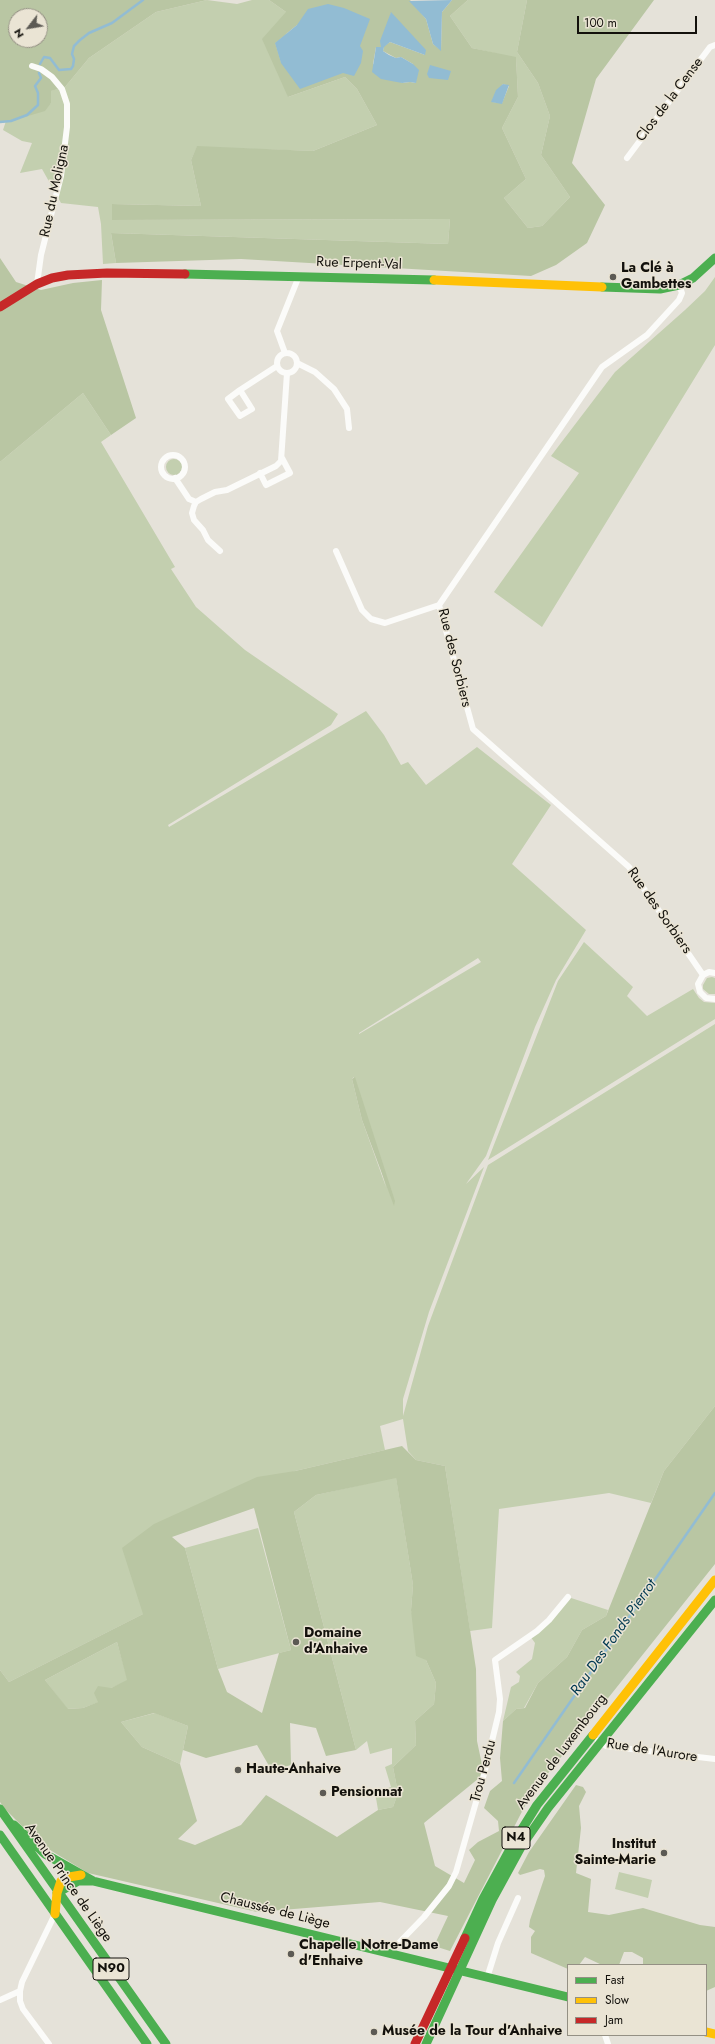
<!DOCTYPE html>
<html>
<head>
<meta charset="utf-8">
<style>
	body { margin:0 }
	#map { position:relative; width:715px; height:2044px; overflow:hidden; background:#e5e2d9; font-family:Jost,sans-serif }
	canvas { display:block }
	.legend { position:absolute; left:567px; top:1964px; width:140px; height:72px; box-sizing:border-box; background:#eae4d4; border:1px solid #949084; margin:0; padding:5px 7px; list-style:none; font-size:12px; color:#13110c }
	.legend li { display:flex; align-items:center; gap:8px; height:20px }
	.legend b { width:20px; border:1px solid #949084 }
	.north { position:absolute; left:8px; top:8px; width:40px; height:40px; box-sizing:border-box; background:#eae4d4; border:1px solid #949084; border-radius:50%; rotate:239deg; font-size:11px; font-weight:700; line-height:16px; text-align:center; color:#13110c }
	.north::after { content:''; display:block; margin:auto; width:14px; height:18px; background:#5c5a54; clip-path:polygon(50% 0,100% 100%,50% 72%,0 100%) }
	.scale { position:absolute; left:577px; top:16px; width:120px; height:18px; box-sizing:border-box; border:2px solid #13110c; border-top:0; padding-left:5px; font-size:12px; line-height:14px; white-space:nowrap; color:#13110c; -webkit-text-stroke:3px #eae4d4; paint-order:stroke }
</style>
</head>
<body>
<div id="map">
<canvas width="715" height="2044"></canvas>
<ul class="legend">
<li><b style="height:5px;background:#4caf50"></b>Fast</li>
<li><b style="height:5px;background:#ffc107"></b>Slow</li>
<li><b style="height:5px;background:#c62828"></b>Jam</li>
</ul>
<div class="north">N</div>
<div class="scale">100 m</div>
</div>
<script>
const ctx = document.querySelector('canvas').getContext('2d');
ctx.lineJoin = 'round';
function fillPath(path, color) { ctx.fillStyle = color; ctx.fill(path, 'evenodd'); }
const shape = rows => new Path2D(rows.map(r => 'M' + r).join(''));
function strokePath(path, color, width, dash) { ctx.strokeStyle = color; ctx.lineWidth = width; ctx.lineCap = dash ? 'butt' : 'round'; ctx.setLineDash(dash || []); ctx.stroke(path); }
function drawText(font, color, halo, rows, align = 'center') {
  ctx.font = font + ' Jost,sans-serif'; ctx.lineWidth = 3; ctx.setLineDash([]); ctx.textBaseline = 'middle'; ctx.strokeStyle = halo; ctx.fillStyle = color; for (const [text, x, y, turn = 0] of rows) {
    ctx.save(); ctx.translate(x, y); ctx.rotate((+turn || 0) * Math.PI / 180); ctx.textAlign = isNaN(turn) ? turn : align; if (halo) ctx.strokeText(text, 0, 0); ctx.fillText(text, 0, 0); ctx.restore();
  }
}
const green = shape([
	[207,0,237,4,252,0,269,0,286,12,288,97,345,77,357,89,377,125,313,151,197,147,191,160,201,206,112,204,112,220,450,219,448,244,111,233,116,263,103,264,101,224,98,207,61,203,42,169,20,173,32,143,22,141,3,130,6,121,27,115,51,103,50,91,65,87,89,58,156,12],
	[468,0,527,0,517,52,538,83,550,116,541,155,570,197,542,226,528,228,504,198,526,179,502,128,518,97,516,58,472,48,450,16],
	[715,277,715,345,542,627,494,592,579,473,551,456,615,372,685,310,705,291],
	[83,393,111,435,101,442,175,567,171,569,196,607,245,650,338,714,331,725,168,825,169,827,366,711,384,735,401,765,408,762,426,785,477,747,551,805,512,864,586,930,556,980,535,1027,486,1156,466,1184,484,1167,429,1312,403,1399,403,1416,428,1326,488,1165,715,1024,715,1406,664,1471,651,1503,609,1493,499,1509,492,1628,470,1631,445,1466,416,1460,408,1451,403,1419,380,1426,385,1450,295,1471,129,1546,155,1608,9,1682,0,1670,0,462],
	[478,958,481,962,359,1034,359,1033],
	[354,1077,366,1116,386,1187,362,1120,352,1079],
	'166 467a8 8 0 1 1 16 0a8 8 0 1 1-16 0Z',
	[584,942,633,987,627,996,647,1016,693,989,699,998,704,1002,715,1003,715,1019,488,1160,558,981],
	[712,977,715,978,715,994,709,994,703,989,703,985,707,978],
	[396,1477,413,1585,411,1610,426,1660,436,1683,434,1704,415,1721,416,1745,393,1767,398,1793,393,1807,378,1810,375,1792,391,1787,385,1767,392,1764,392,1748,370,1754,367,1741,356,1750,294,1512,316,1495],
	[258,1528,291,1650,218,1669,185,1548],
	[568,1597,608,1610,606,1616,582,1630,567,1657,538,1683,524,1708,516,1709,503,1721,511,1687,519,1682,520,1676,516,1672,532,1659,535,1643,530,1636],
	[117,1642,128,1681,111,1688,99,1702,83,1708,67,1709,45,1680],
	[155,1713,188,1726,180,1764,142,1747,121,1722],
	[619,1872,652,1880,648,1898,615,1889]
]);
const forest = shape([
	[0,0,207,0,156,12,89,58,65,87,51,91,51,103,45,111,11,121,0,122],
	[16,16,40,16,40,40,16,40],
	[269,0,410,0,426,19,433,44,441,50,442,12,452,0,468,0,450,16,472,48,516,57,518,97,502,128,526,179,504,198,528,228,542,226,570,197,541,155,550,116,538,83,517,52,527,0,654,0,596,79,572,163,605,205,587,243,556,265,531,276,241,259,116,263,111,233,448,244,450,219,112,220,112,204,201,206,191,160,197,146,313,151,377,125,357,89,345,77,288,97,262,39,286,12],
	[391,13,425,55,390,42,384,46,383,51,396,58,401,57,413,64,416,83,410,82,402,83,373,64,376,47,381,47],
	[297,25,281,63,275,43],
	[503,84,509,86,502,103,492,102],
	[0,258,16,282,41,290,73,283,102,280,101,310,136,418,111,435,83,393,0,462],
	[355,1077,395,1201,394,1206,362,1120,352,1079],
	[715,1406,715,1564,530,1796,450,1951,434,1946,448,1916,380,1902,257,1912,88,1873,40,1844,5,1809,0,1802,0,1670,9,1682,143,1614,122,1548,154,1524,257,1477,295,1471,402,1446,416,1460,445,1466,476,1669,477,1741,484,1774,424,1823,435,1866,464,1883,475,1860,469,1850,478,1842,499,1831,498,1821,484,1808,490,1791,502,1781,500,1758,503,1721,516,1709,525,1708,538,1683,567,1657,582,1630,606,1616,664,1471],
	[396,1478,413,1585,411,1610,416,1656,426,1660,436,1683,434,1704,415,1721,416,1745,393,1767,398,1793,393,1807,378,1810,337,1837,266,1795,241,1825,195,1845,178,1839,197,1821,180,1764,142,1747,121,1722,154,1713,188,1726,183,1750,206,1758,257,1745,272,1771,291,1765,290,1723,316,1728,326,1756,356,1750,294,1512,316,1495],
	[254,1508,291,1650,279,1653,262,1713,227,1692,218,1669,185,1548,172,1537],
	[117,1642,127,1680,111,1688,98,1686,94,1693,98,1702,83,1708,68,1709,45,1680],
	[576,1785,583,1787,586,1792,579,1806,581,1828,576,1873,591,1879,588,1912,609,1915,643,1908,700,1925,715,1927,715,1987,706,1991,706,1965,643,1965,643,1958,632,1952,624,1952,619,1965,602,1965,585,1957,579,1965,568,1965,568,1969,531,1953,531,1937,535,1931,529,1927,530,1920,545,1876,544,1870,540,1869,520,1875,518,1873,529,1852]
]);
const water = shape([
	[452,0,442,12,441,51,433,44,426,19,409,1],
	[328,4,344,8,370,19,360,46,363,51,361,63,354,76,343,73,300,89,281,63,275,43,297,25,308,9],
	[391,12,426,50,425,55,390,42,384,47,383,51,389,55,396,58,401,57,413,64,419,70,416,83,410,82,402,83,381,79,372,72,376,47,381,47,380,41],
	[430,65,451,71,448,80,429,78,427,74],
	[503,84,509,85,502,104,491,102,496,90]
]);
const stream = shape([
	[40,64,44,57,50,58,59,70,71,69,73,66,74,59,72,54,74,46,80,40,89,33,112,23,143,0],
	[0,122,11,121,27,115,38,105,38,93,35,86,41,78,39,73],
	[514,1783,715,1493]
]);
const street = shape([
	[32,66,41,69,52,77,62,89,67,104,67,127,61,176,41,255,37,284],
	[627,158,710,47,715,45],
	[679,285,682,293,679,300,647,335,602,367,439,605,473,729,629,867,703,975,698,984,700,992,706,998,715,999],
	[285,353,277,331,299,276],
	'277 363a10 10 0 1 1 20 0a10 10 0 1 1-20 0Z',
	[297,363,315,372,334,389,347,409,349,428],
	[240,390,252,409,240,416,228,399,240,390,277,366],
	'161 467a12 12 0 1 1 24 0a12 12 0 1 1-24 0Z',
	[260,473,266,485,290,473,282,458],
	[175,478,189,499,196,502],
	[220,551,208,540,203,530,194,520,192,513,194,506,196,502,201,499,215,492,227,490,276,466,281,461,287,373],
	[336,551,362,610,371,619,385,623,439,605],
	[703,975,709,972,715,973],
	[598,1741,606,1746,715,1759],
	[389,1953,424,1917,449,1886,456,1872,484,1774,499,1712,500,1699,495,1660,537,1631,549,1620,568,1597],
	[487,1978,498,1943,518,1898],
	[0,2000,20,1991],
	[605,2035,608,2044],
	[49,2044,23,2009,20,2001,20,1991,22,1982,55,1914]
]);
const fast = shape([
	[185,274,434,280],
	[602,287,660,289,679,285,693,278,715,258],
	[0,1809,166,2044],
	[14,1825,45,1854,93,1881,568,1997],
	[0,1835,147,2044],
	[57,1893,78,1881,92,1881],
	[465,1938,483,1899,514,1842,537,1805,593,1735],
	[426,2044,492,1900,521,1847,548,1808,715,1600]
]);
const slow = shape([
	[434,280,602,287],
	[593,1735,715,1580],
	[55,1914,57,1893,61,1881,69,1877,81,1875],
	[706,2032,715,2034]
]);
const jam = shape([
	[0,307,37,284,52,278,68,275,107,273,185,274],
	[415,2044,465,1938]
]);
const markers = [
	[613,277,4,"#5c5a54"],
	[296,1642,4,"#5c5a54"],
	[238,1770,4,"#5c5a54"],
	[323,1793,4,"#5c5a54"],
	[664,1853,4,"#5c5a54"],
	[291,1954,4,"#5c5a54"],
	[374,2032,4,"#5c5a54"]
];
const shields = [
	[516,1838,28],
	[111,1969,36]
];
const shieldNames = [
	["N4",516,1838],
	["N90",111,1969]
];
const streetNames = [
	["Clos de la Cense",670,100,-53],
	["Rue du Moligna",55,191,-78],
	["Rue Erpent-Val",359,264,2],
	["Rue des Sorbiers",454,658,76],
	["Rue des Sorbiers",659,911,55],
	["Rue de l'Aurore",652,1751,9],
	["Avenue de Luxembourg",562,1752,-53],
	["Trou Perdu",484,1771,-75],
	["Avenue Prince de Liège",68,1883,55],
	["Chaussée de Liège",275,1911,14]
];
const poiNames = [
	["La Clé à",621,269],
	["Gambettes",621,285],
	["Domaine",304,1634],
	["d'Anhaive",304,1650],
	["Haute-Anhaive",246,1770],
	["Pensionnat",331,1793],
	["Institut",656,1845,"right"],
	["Sainte-Marie",656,1861,"right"],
	["Chapelle Notre-Dame",299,1946],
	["d'Enhaive",299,1962],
	["Musée de la Tour d’Anhaive",382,2032]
];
const waterNames = [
	["Rau Des Fonds Pierrot",614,1638,-55]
];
fillPath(green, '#c3cfaf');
fillPath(forest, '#b9c6a3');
fillPath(water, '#92bcd3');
strokePath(stream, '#92bcd3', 2.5);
strokePath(street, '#fbfbf9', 6);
strokePath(fast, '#4caf50', 9);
strokePath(slow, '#ffc107', 9);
strokePath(jam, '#c62828', 9);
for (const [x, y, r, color] of markers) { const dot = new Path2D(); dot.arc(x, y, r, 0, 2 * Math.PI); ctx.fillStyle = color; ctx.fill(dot); strokePath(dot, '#eae4d4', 1.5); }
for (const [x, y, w] of shields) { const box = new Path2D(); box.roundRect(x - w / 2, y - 11, w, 22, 3); ctx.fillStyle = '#eae4d4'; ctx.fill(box); strokePath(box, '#13110c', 1); }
drawText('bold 13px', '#13110c', null, shieldNames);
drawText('14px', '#13110c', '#eae4d4', streetNames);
drawText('bold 14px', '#13110c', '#eae4d4', poiNames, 'left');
drawText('italic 15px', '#023a52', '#eae4d4', waterNames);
</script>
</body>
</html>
